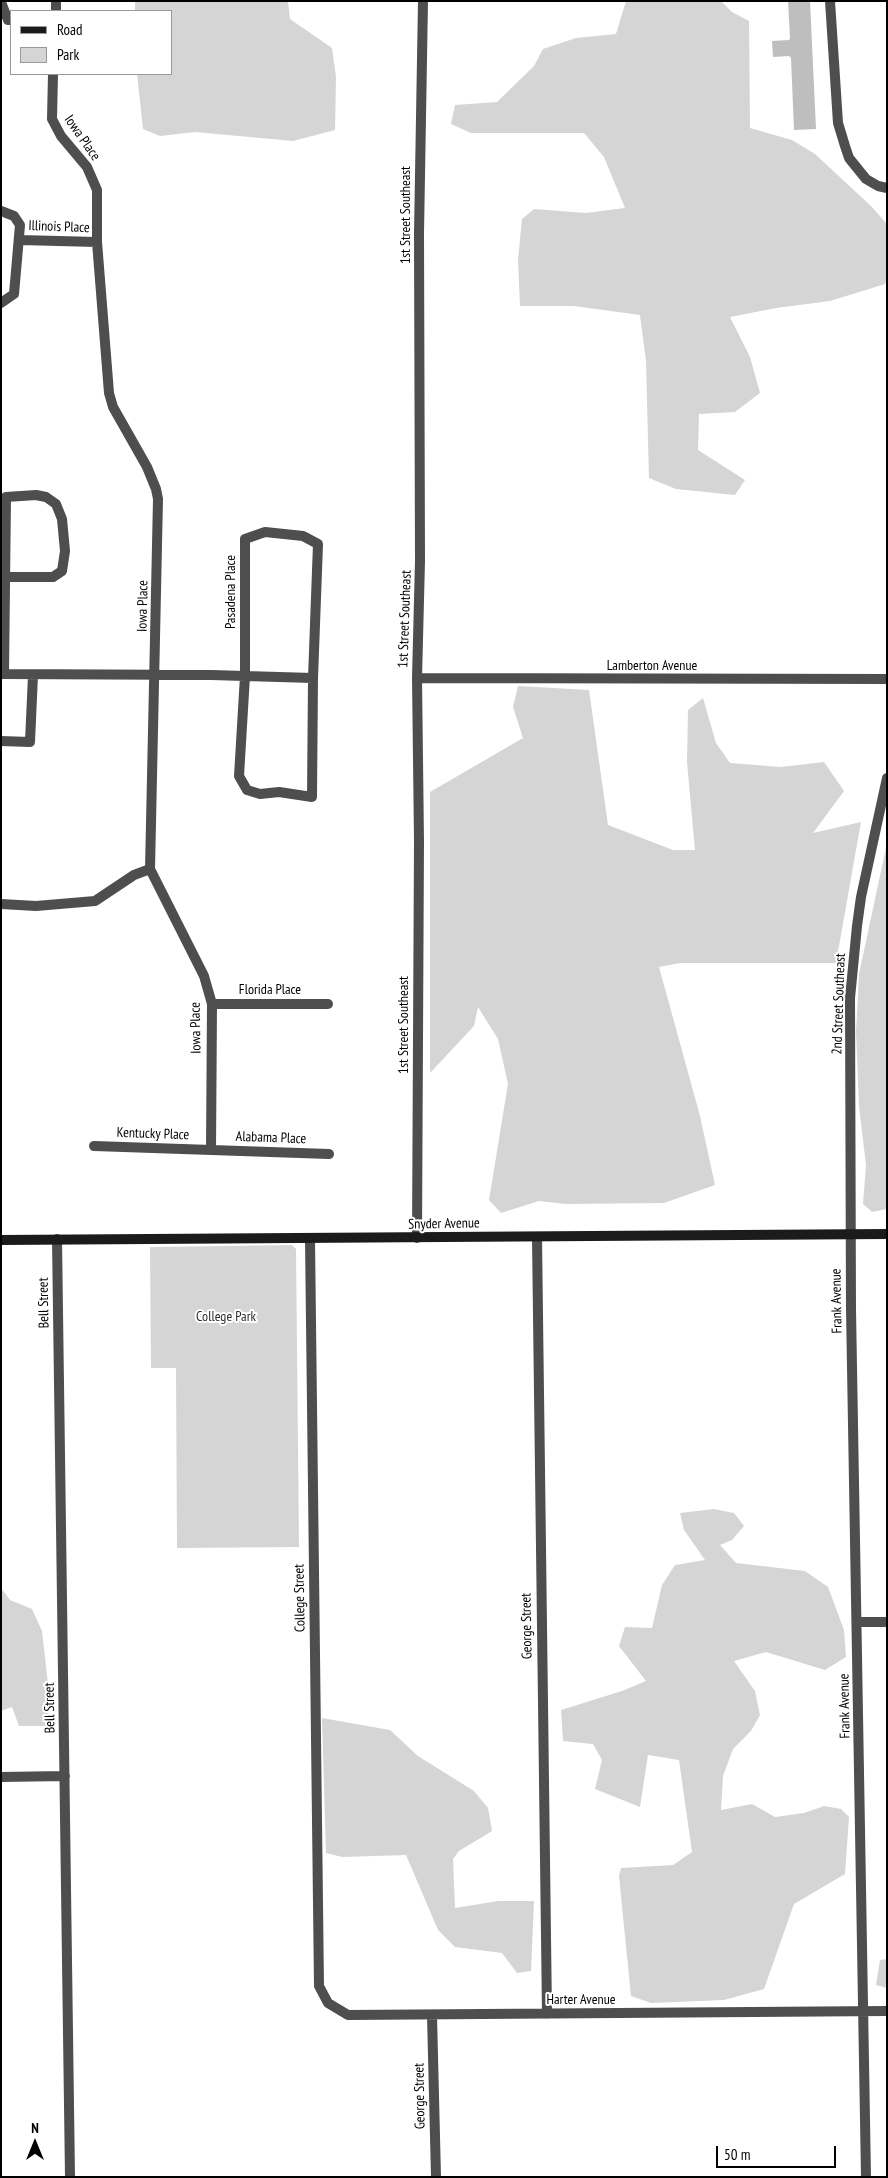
<!DOCTYPE html>
<html>
<head>
<meta charset="utf-8">
<style>
	body { margin:0 }
	#map { position:relative; width:888px; height:2178px; overflow:hidden; background:#fff; font-family:"PT Sans Narrow",sans-serif }
	canvas { display:block }
	.frame { position:absolute; inset:0; border:2px solid #000; pointer-events:none }
	.legend { position:absolute; left:10px; top:10px; width:162px; height:65px; box-sizing:border-box; background:#fff; border:1px solid #999; margin:0; padding:6px 9px; list-style:none; font-size:15px; color:#000 }
	.legend li { display:flex; align-items:center; gap:10px; height:25px }
	.legend b { width:25px; border:1px solid #999 }
	.north { position:absolute; left:10px; top:2118px; width:50px; height:50px; -webkit-text-stroke:4px #fff; paint-order:stroke; rotate:0deg; font-size:14px; font-weight:700; line-height:20px; text-align:center; color:#000 }
	.north::after { content:''; display:block; margin:auto; width:18px; height:22px; background:#000; clip-path:polygon(50% 0,100% 100%,50% 72%,0 100%) }
	.scale { position:absolute; left:716px; top:2146px; width:120px; height:22px; box-sizing:border-box; border:2px solid #000; border-top:0; padding-left:6px; font-size:15px; line-height:18px; white-space:nowrap; color:#000; -webkit-text-stroke:4px #fff; paint-order:stroke }
</style>
</head>
<body>
<div id="map">
<canvas width="888" height="2178"></canvas>
<div class="frame"></div>
<ul class="legend">
<li><b style="height:6px;background:#1b1b1b"></b>Road</li>
<li><b style="height:14px;background:#d5d5d5"></b>Park</li>
</ul>
<div class="north">N</div>
<div class="scale">50 m</div>
</div>
<script>
const ctx = document.querySelector('canvas').getContext('2d');
ctx.lineJoin = 'round';
function fillPath(path, color) { ctx.fillStyle = color; ctx.fill(path, 'evenodd'); }
const shape = rows => new Path2D(rows.map(r => 'M' + r).join(''));
function strokePath(path, color, width, dash) { ctx.strokeStyle = color; ctx.lineWidth = width; ctx.lineCap = dash ? 'butt' : 'round'; ctx.setLineDash(dash || []); ctx.stroke(path); }
function drawText(font, color, halo, rows, align = 'center') {
  ctx.font = font + ' "PT Sans Narrow",sans-serif'; ctx.lineWidth = 4; ctx.setLineDash([]); ctx.textBaseline = 'middle'; ctx.strokeStyle = halo; ctx.fillStyle = color; for (const [text, x, y, turn = 0] of rows) {
    ctx.save(); ctx.translate(x, y); ctx.rotate((+turn || 0) * Math.PI / 180); ctx.textAlign = isNaN(turn) ? turn : align; if (halo) ctx.strokeText(text, 0, 0); ctx.fillText(text, 0, 0); ctx.restore();
  }
}
const green = shape([
	[135,1,288,1,290,19,332,48,336,77,335,130,293,141,195,132,160,136,143,129,137,74,171,74,171,11,135,11],
	[626,1,721,1,732,12,749,21,750,128,792,140,815,154,871,206,887,224,887,278,885,284,830,301,776,308,730,317,750,357,760,393,735,412,699,414,698,450,745,480,735,495,676,489,649,478,646,361,640,315,574,306,520,306,518,260,522,219,534,209,586,213,625,208,604,157,584,133,471,133,451,124,455,105,497,102,534,66,543,49,576,38,616,34],
	[518,686,589,690,608,825,673,850,695,850,687,762,688,710,703,698,716,743,730,763,781,767,824,762,844,791,813,833,861,822,836,963,680,963,659,967,700,1116,715,1185,664,1203,565,1204,539,1201,501,1213,489,1200,508,1084,498,1039,478,1007,474,1026,430,1073,430,792,523,738,513,707],
	[887,843,887,1209,872,1212,863,1204,866,1165,859,1106,856,1032,859,974],
	[292,1245,296,1249,299,1547,177,1548,176,1368,151,1368,150,1247],
	[714,1509,734,1513,744,1526,732,1540,720,1545,736,1563,805,1571,828,1587,844,1630,846,1657,825,1670,766,1652,734,1661,755,1691,760,1715,751,1731,733,1749,723,1776,721,1810,752,1804,775,1817,804,1813,824,1806,841,1809,849,1817,845,1874,794,1904,764,1989,724,2000,651,2003,631,1996,619,1876,621,1868,673,1865,692,1852,679,1760,648,1755,640,1807,595,1789,602,1760,593,1744,563,1741,561,1710,622,1691,646,1681,619,1646,625,1627,652,1628,662,1585,675,1565,705,1560,684,1530,680,1513],
	[1,1588,10,1600,32,1609,42,1631,49,1693,48,1726,19,1726,12,1707,1,1711],
	[322,1718,390,1730,418,1756,474,1791,488,1808,492,1831,459,1851,453,1859,455,1908,498,1901,534,1901,531,1971,517,1973,502,1953,455,1947,438,1930,406,1855,342,1857,326,1853],
	[887,1959,887,1988,876,1985,880,1960]
]);
const building = shape([
	[788,1,810,1,816,129,794,130,791,58,789,56,773,57,772,41,789,40,790,38]
]);
const service = shape([
	[830,1,838,123,845,146,849,158,866,179,878,186,887,188],
	[1,2,8,20,11,20],
	[56,11,56,1],
	[53,74,52,119,61,136,87,167,97,190,97,242,109,393,113,407,147,467,156,489,158,499,150,869,204,976,212,1004,211,1150],
	[1,211,14,216,20,225,14,294,1,303],
	[20,240,97,242],
	[265,532,303,536,318,544,313,678,312,797,279,792,260,794,247,790,239,776,245,676,245,539,265,532],
	[1,674,211,675,313,678],
	[4,674,6,497,36,495,46,497,56,504,62,519,65,551,62,571,53,577,5,577],
	[1,741,30,742,33,675],
	[1,904,36,906,95,901,134,875,150,869],
	[212,1004,328,1004],
	[94,1146,329,1154]
]);
const minor = shape([
	[417,678,887,679],
	[537,1237,547,2014],
	[417,1238,419,841,417,678,420,561,419,233,423,1],
	[57,1239,70,2177],
	[310,1239,319,1986,328,2003,348,2015,887,2011],
	[857,1622,887,1622],
	[1,1777,65,1776],
	[432,2015,436,2177],
	[866,2177,851,1309,850,998,857,926,861,897,887,778]
]);
const secondary = shape([
	[1,1240,887,1234]
]);
const streetNames = [
	["Iowa Place",82,138,55],
	["1st Street Southeast",406,215,-90],
	["Illinois Place",59,227,2],
	["Pasadena Place",231,592,-90],
	["Iowa Place",143,606,-89],
	["1st Street Southeast",405,619,-88],
	["Lamberton Avenue",652,666],
	["Florida Place",270,990],
	["2nd Street Southeast",839,1004,-88],
	["1st Street Southeast",404,1025,-90],
	["Iowa Place",196,1028,-91],
	["Kentucky Place",153,1134,2],
	["Alabama Place",271,1138,2],
	["Snyder Avenue",444,1224,-1],
	["Frank Avenue",837,1301,-91],
	["Bell Street",44,1303,-91],
	["College Street",300,1598,-91],
	["George Street",527,1626,-91],
	["Frank Avenue",845,1706,-91],
	["Bell Street",50,1708,-91],
	["Harter Avenue",581,2000],
	["George Street",420,2096,-91]
];
const parkNames = [
	["College Park",226,1317]
];
fillPath(green, '#d5d5d5');
fillPath(building, '#bebebe');
strokePath(service, '#4e4e4e', 10);
strokePath(minor, '#4e4e4e', 10);
strokePath(secondary, '#1b1b1b', 10);
drawText('14px', '#000', '#fff', streetNames);
drawText('14px', '#2c2c2c', '#fff', parkNames);
</script>
</body>
</html>
